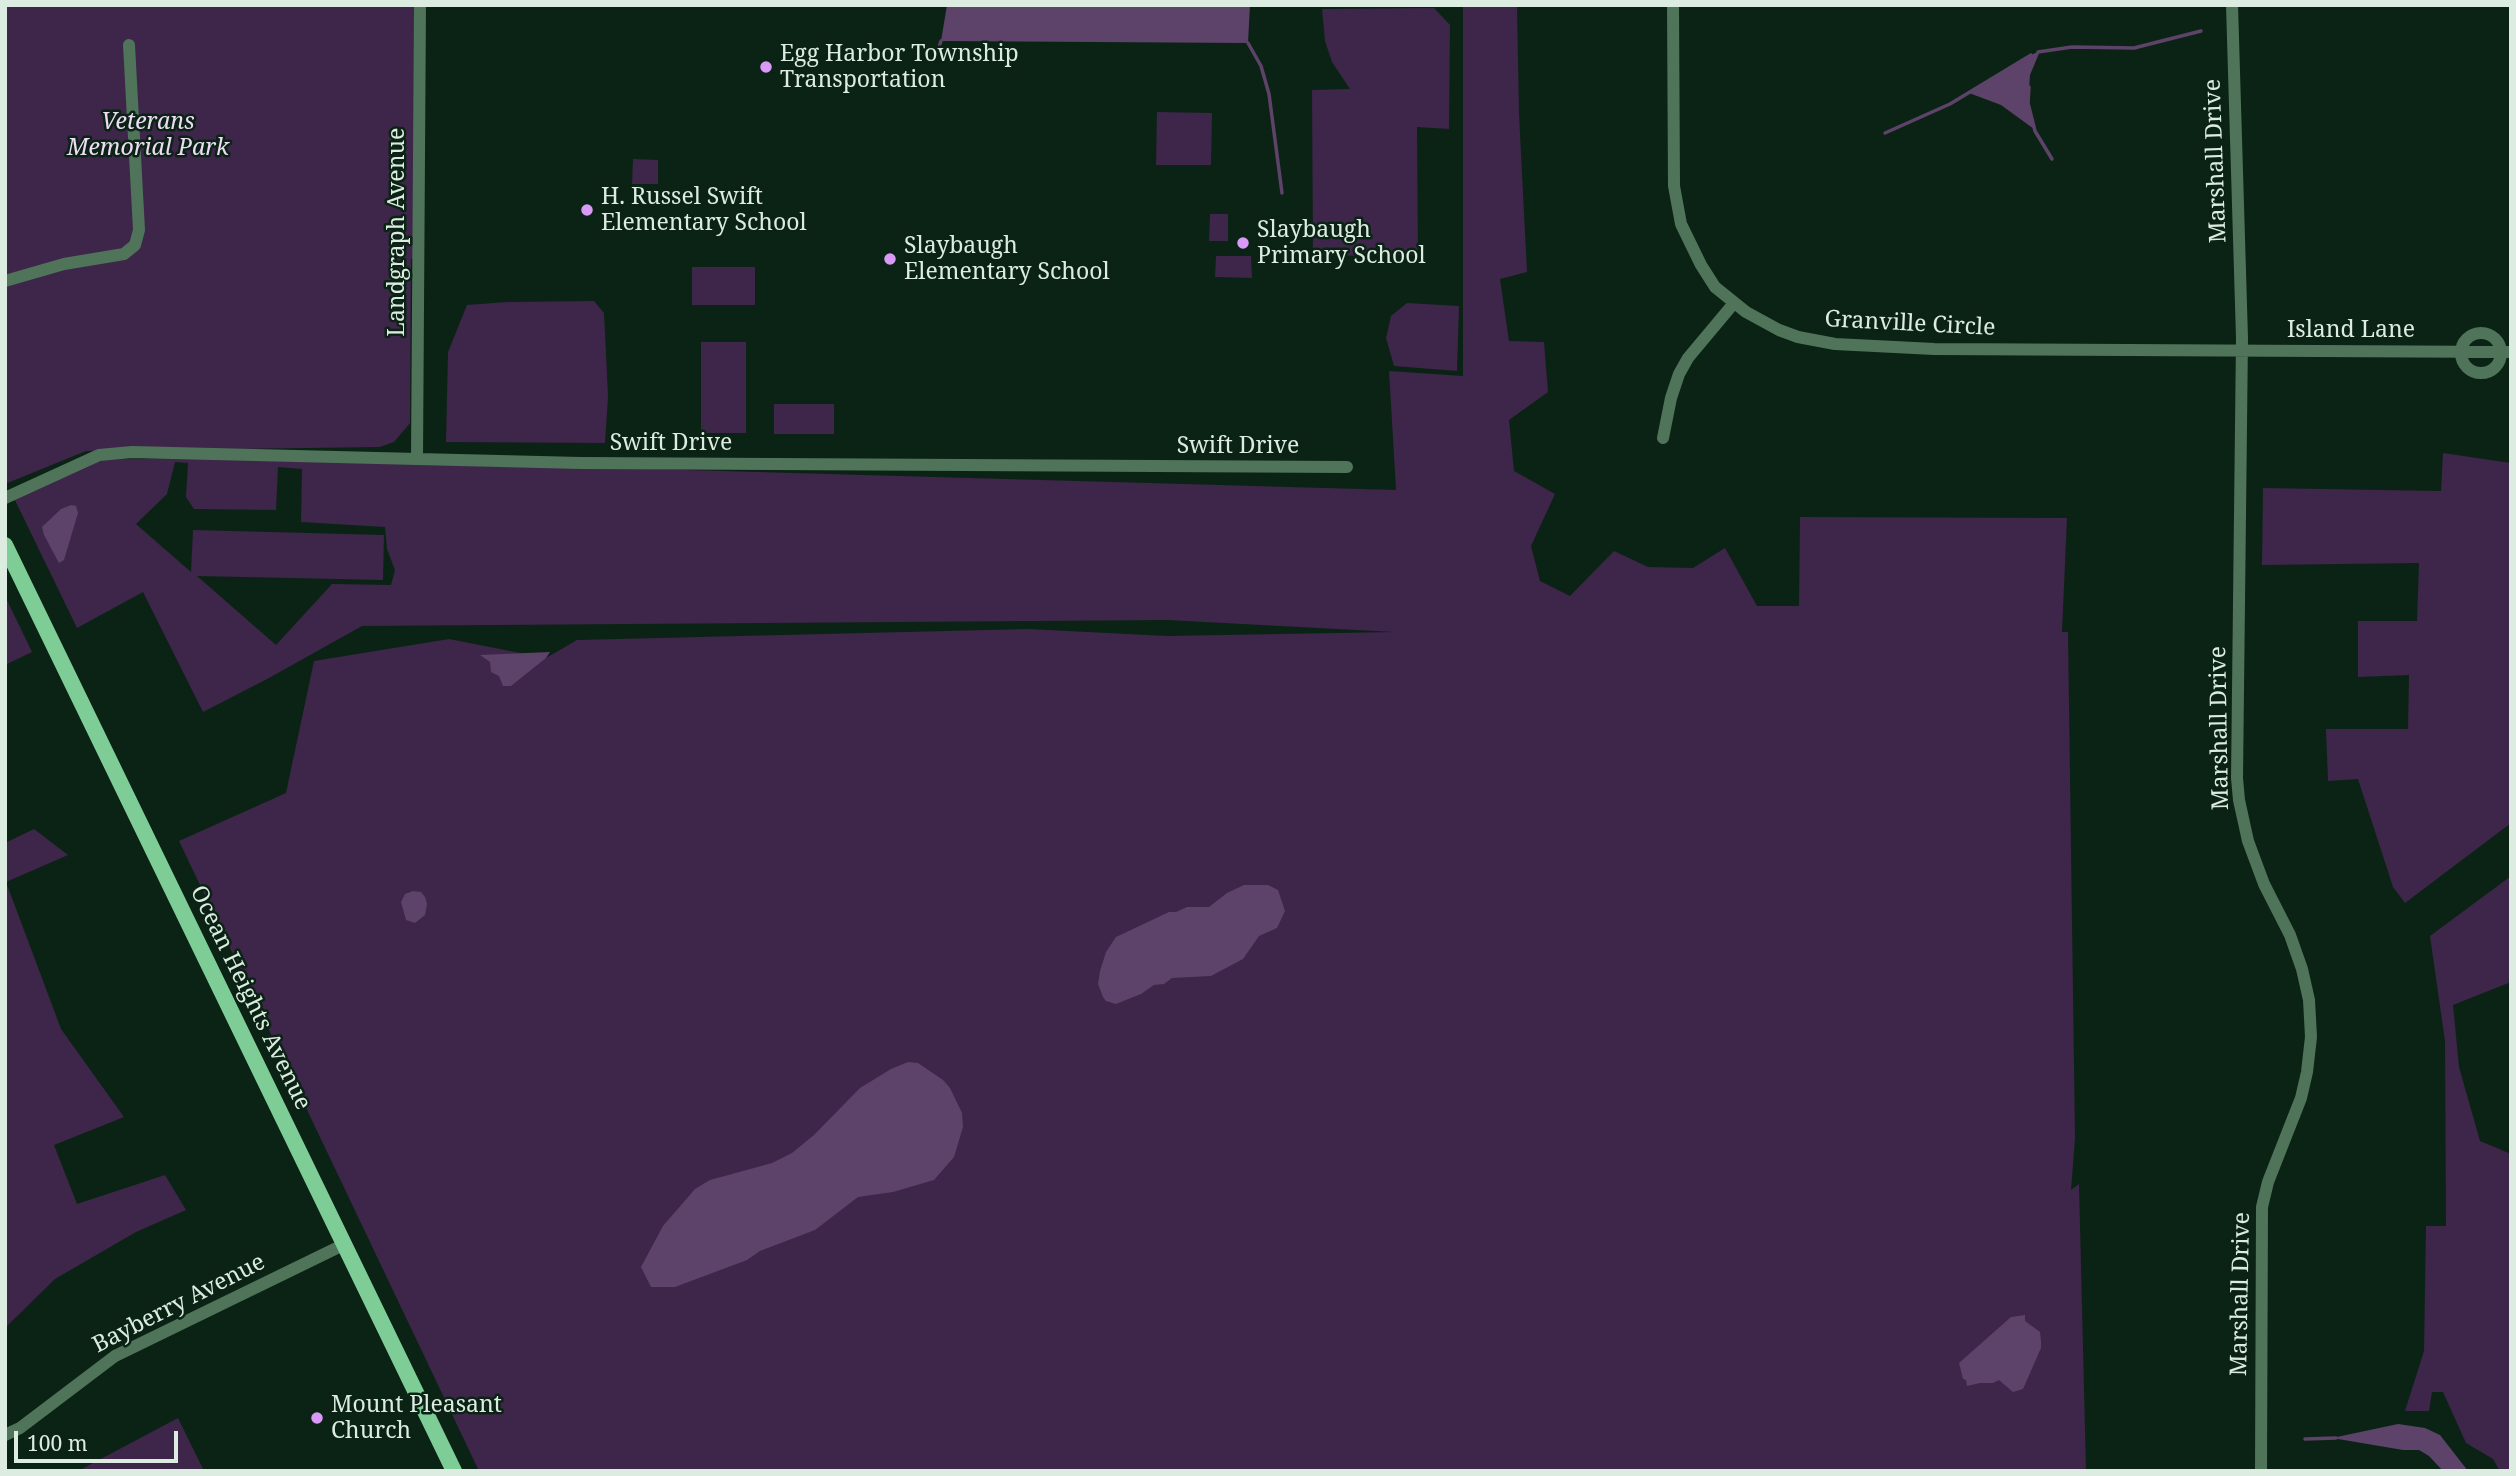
<!DOCTYPE html>
<html>
<head>
<meta charset="utf-8">
<style>
	body { margin:0 }
	#map { position:relative; width:2516px; height:1476px; overflow:hidden; background:#0b2314; font-family:"Noto Serif",serif }
	canvas { display:block }
	.frame { position:absolute; inset:0; border:7px solid #ddece1; pointer-events:none }
	.scale { position:absolute; left:14px; top:1431px; width:164px; height:32px; box-sizing:border-box; border:4px solid #ddece1; border-top:0; padding-left:9px; font-size:21px; line-height:24px; white-space:nowrap; color:#ddece1; -webkit-text-stroke:5px #0b2314; paint-order:stroke }
</style>
</head>
<body>
<div id="map">
<canvas width="2516" height="1476"></canvas>
<div class="frame"></div>
<div class="scale">100 m</div>
</div>
<script>
const ctx = document.querySelector('canvas').getContext('2d');
ctx.lineJoin = 'round';
function fillPath(path, color) { ctx.fillStyle = color; ctx.fill(path, 'evenodd'); }
const shape = rows => new Path2D(rows.map(r => 'M' + r).join(''));
function strokePath(path, color, width, dash) { ctx.strokeStyle = color; ctx.lineWidth = width; ctx.lineCap = dash ? 'butt' : 'round'; ctx.setLineDash(dash || []); ctx.stroke(path); }
function drawText(font, color, halo, rows, align = 'center') {
  ctx.font = font + ' "Noto Serif",serif'; ctx.lineWidth = 5; ctx.setLineDash([]); ctx.textBaseline = 'middle'; ctx.strokeStyle = halo; ctx.fillStyle = color; for (const [text, x, y, turn = 0] of rows) {
    ctx.save(); ctx.translate(x, y); ctx.rotate((+turn || 0) * Math.PI / 180); ctx.textAlign = isNaN(turn) ? turn : align; if (halo) ctx.strokeText(text, 0, 0); ctx.fillText(text, 0, 0); ctx.restore();
  }
}
const green = shape([
	[5,5,420,5,418,258,411,259,410,423,394,442,380,447,86,451,5,484],
	[1463,5,1517,5,1519,114,1527,272,1500,279,1509,341,1544,342,1548,392,1509,420,1514,471,1555,494,1531,546,1540,581,1570,596,1614,551,1648,567,1693,568,1725,548,1757,606,1799,606,1800,517,2067,518,2062,632,2068,632,2075,1138,2071,1190,2079,1184,2086,1471,479,1471,179,841,286,793,314,661,449,639,546,658,577,640,1028,629,1167,636,1394,632,1167,620,362,626,269,678,203,712,143,592,77,628,12,494,78,460,226,457,1396,490,1389,371,1463,376],
	[175,462,188,463,186,497,194,509,276,510,278,467,302,469,301,522,385,527,387,549,395,570,391,585,332,584,276,645,197,576,383,580,384,535,193,530,191,572,136,524,167,494],
	[1434,8,1450,25,1449,129,1417,127,1418,255,1313,256,1312,90,1350,89,1332,62,1325,41,1322,9],
	[1157,112,1212,113,1211,165,1156,165],
	[633,159,658,160,658,184,632,184],
	[1210,214,1228,214,1228,241,1209,241],
	[1216,256,1251,256,1252,278,1215,277],
	[692,267,755,267,755,305,692,305],
	[594,301,604,313,608,396,605,443,446,442,448,352,467,305,507,302],
	[1407,303,1459,306,1457,371,1394,366,1386,338,1391,316],
	[701,342,746,342,746,433,701,433],
	[774,404,834,404,834,434,774,434],
	[2443,453,2511,463,2511,823,2405,903,2393,887,2358,779,2328,781,2326,729,2408,729,2409,675,2358,677,2358,621,2417,621,2419,563,2262,565,2263,488,2441,491],
	[5,596,32,652,5,665],
	[34,829,68,855,6,882,61,1029,124,1117,54,1145,77,1204,165,1175,186,1210,136,1232,55,1279,5,1328,5,843],
	[2511,876,2511,982,2453,1005,2459,1067,2480,1141,2511,1154,2511,1471,2500,1471,2493,1459,2466,1443,2443,1392,2432,1392,2429,1411,2405,1411,2424,1351,2426,1226,2446,1226,2445,1041,2430,936],
	[178,1418,204,1471,78,1471]
]);
const water = shape([
	[947,5,1250,5,1248,43,941,41],
	[2040,51,2030,75,2028,103,2034,129,2001,105,1969,93,2024,58],
	[71,505,76,506,78,513,64,560,59,563,44,535,42,527,61,509],
	[550,652,546,658,511,686,503,686,499,676,491,672,490,662,480,655],
	[1244,885,1268,885,1278,890,1285,911,1277,928,1259,936,1243,959,1211,976,1172,978,1164,984,1154,985,1141,994,1116,1004,1106,1001,1103,997,1098,984,1100,971,1106,952,1116,937,1169,912,1176,912,1187,907,1209,907,1227,893],
	[413,891,421,892,425,897,427,904,425,915,415,923,406,920,401,902,405,894],
	[908,1062,918,1063,943,1080,950,1088,962,1113,963,1127,954,1157,934,1180,893,1192,858,1197,815,1230,760,1251,747,1260,675,1287,651,1287,641,1267,663,1226,695,1189,710,1180,772,1163,792,1153,814,1135,860,1088,891,1069],
	[2025,1315,2025,1321,2040,1332,2041,1341,2041,1348,2023,1389,2013,1392,1999,1380,1993,1383,1980,1383,1967,1386,1966,1380,1963,1379,1959,1363,2011,1317],
	[2398,1424,2425,1428,2440,1435,2468,1471,2443,1471,2429,1456,2419,1450,2403,1450,2332,1438]
]);
const stream = shape([
	[1248,43,1261,66,1269,94,1282,193],
	[2038,52,2072,47,2134,48,2201,31],
	[936,56,941,41],
	[2029,87,2028,103,2035,131,2052,159],
	[1885,133,1950,104,2031,55],
	[2305,1439,2336,1438]
]);
const minor = shape([
	[1673,5,1674,186,1681,224,1701,265,1715,287,1746,312,1779,330,1798,337,1835,344,1934,349,2511,352],
	[2232,5,2242,338,2237,778,2239,800,2248,841,2264,884,2290,935,2302,969,2309,1000,2311,1037,2307,1072,2301,1098,2268,1182,2262,1207,2261,1471],
	[5,281,64,264,124,254,135,245,139,230,129,45],
	'2461 353a20 20 0 1 1 40 0a20 20 0 1 1-40 0Z',
	[1663,438,1671,398,1679,374,1688,358,1734,303],
	[417,459,420,5],
	[5,498,99,455,132,452,581,463,1347,467],
	[5,1435,20,1428,115,1356,345,1244]
]);
const major = shape([
	[5,545,454,1471]
]);
const markers = [
	[766,67,7,"#d99af7"],
	[587,210,7,"#d99af7"],
	[1243,243,7,"#d99af7"],
	[890,259,7,"#d99af7"],
	[317,1418,7,"#d99af7"]
];
const poiNames = [
	["Egg Harbor Township",780,54],
	["Transportation",780,80],
	["H. Russel Swift",601,197],
	["Elementary School",601,223],
	["Slaybaugh",1257,230],
	["Primary School",1257,256],
	["Slaybaugh",904,246],
	["Elementary School",904,272],
	["Mount Pleasant",331,1405],
	["Church",331,1431]
];
const parkNames = [
	["Veterans",148,122],
	["Memorial Park",148,148]
];
const streetNames = [
	["Marshall Drive",2216,161,-92],
	["Landgraph Avenue",397,232,-90],
	["Granville Circle",1910,324,3],
	["Island Lane",2351,330],
	["Swift Drive",671,443],
	["Swift Drive",1238,446],
	["Marshall Drive",2220,728,-91],
	["Ocean Heights Avenue",250,998,64],
	["Marshall Drive",2241,1294,-89],
	["Bayberry Avenue",179,1304,-27]
];
fillPath(green, '#3e254a');
fillPath(water, '#5d4269');
strokePath(stream, '#5d4269', 3.5);
strokePath(minor, '#4f745a', 12);
strokePath(major, '#7ecd97', 16);
for (const [x, y, r, color] of markers) { const dot = new Path2D(); dot.arc(x, y, r, 0, 2 * Math.PI); ctx.fillStyle = color; ctx.fill(dot); strokePath(dot, '#0b2314', 2.5); }
drawText('23px', '#ddece1', '#0b2314', poiNames, 'left');
drawText('italic 23px', '#eedcf7', '#0b2314', parkNames);
drawText('23px', '#ddece1', '#0b2314', streetNames);
</script>
</body>
</html>
